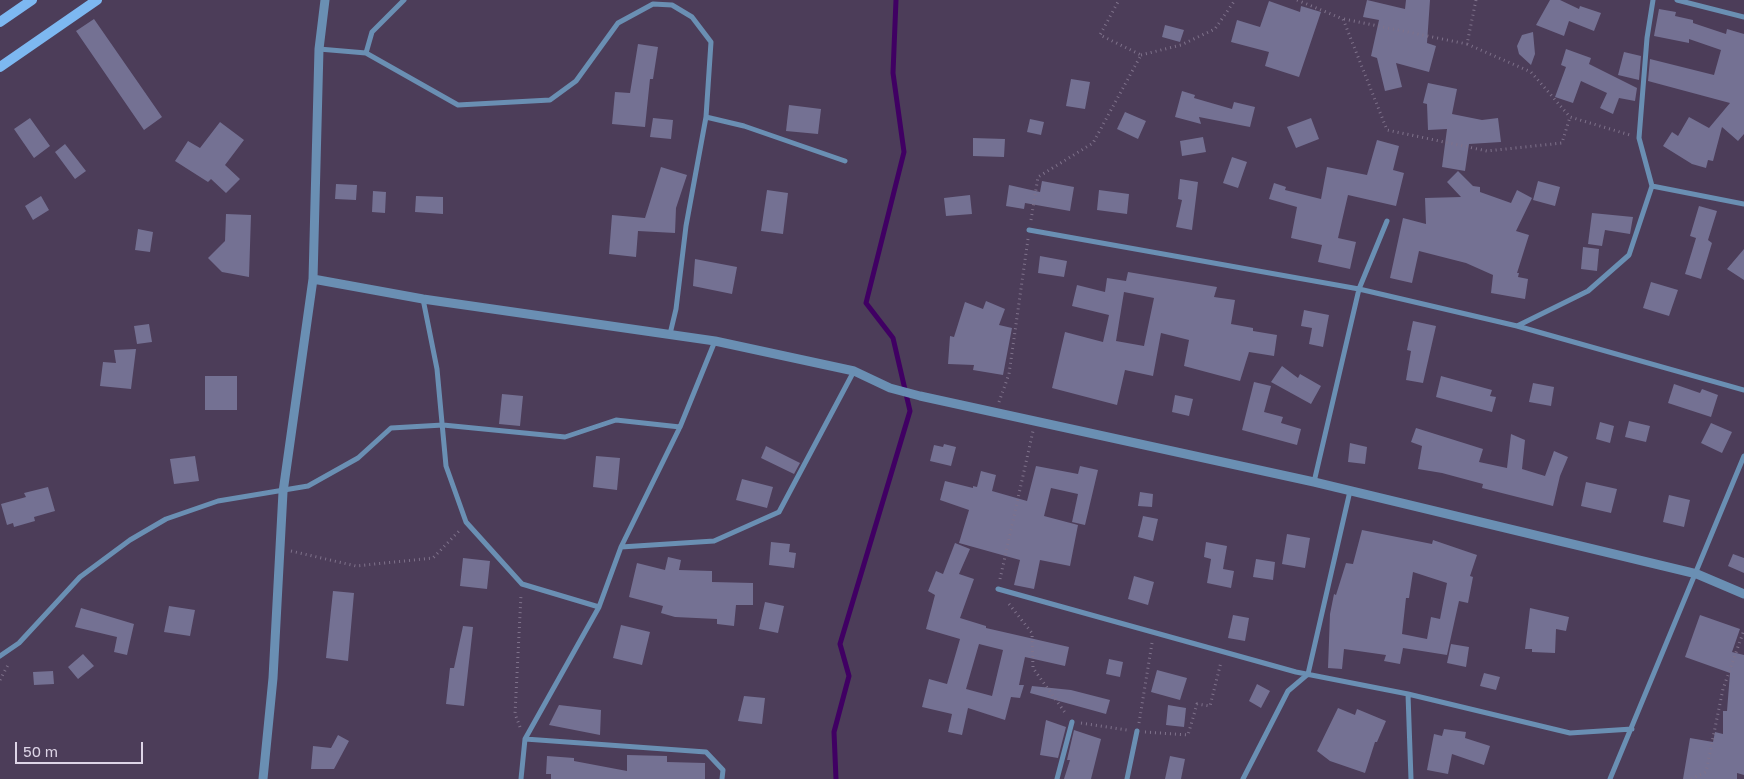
<!DOCTYPE html>
<html>
<head>
<meta charset="utf-8">
<style>
	body { margin:0 }
	#map { position:relative; width:1744px; height:779px; overflow:hidden; background:#4c3d59; font-family:"Golos Text",sans-serif }
	canvas { display:block }
	.scale { position:absolute; left:15px; top:742px; width:128px; height:22px; box-sizing:border-box; border:2px solid #ded5e7; border-top:0; padding-left:6px; font-size:15px; line-height:18px; white-space:nowrap; color:#ded5e7; -webkit-text-stroke:4px #4c3d59; paint-order:stroke }
</style>
</head>
<body>
<div id="map">
<canvas width="1744" height="779"></canvas>
<div class="scale">50 m</div>
</div>
<script>
const ctx = document.querySelector('canvas').getContext('2d');
ctx.lineJoin = 'round';
const shape = rows => new Path2D(rows.map(r => 'M' + r).join(''));
function strokePath(path, color, width, dash) { ctx.strokeStyle = color; ctx.lineWidth = width; ctx.lineCap = dash ? 'butt' : 'round'; ctx.setLineDash(dash || []); ctx.stroke(path); }
function fillPath(path, color) { ctx.fillStyle = color; ctx.fill(path, 'evenodd'); }
const stream = shape([
	[836,779,834,732,849,676,840,644,910,411,893,338,866,303,904,152,893,73,896,0]
]);
const building = shape([
	[1367,0,1405,9,1406,0,1430,0,1427,43,1436,46,1429,72,1396,63,1402,87,1385,91,1377,58,1371,56,1379,20,1363,17],
	[1550,0,1560,0,1579,9,1580,6,1601,13,1594,31,1569,21,1564,36,1536,25],
	[1269,1,1300,12,1301,6,1321,12,1299,77,1265,66,1269,52,1231,42,1237,20,1260,27],
	[1659,9,1676,12,1675,16,1693,20,1693,23,1726,34,1727,29,1744,34,1744,134,1738,141,1722,127,1713,161,1708,160,1706,168,1692,164,1663,146,1672,132,1678,136,1689,117,1709,128,1730,103,1648,81,1650,59,1714,75,1721,50,1689,39,1689,43,1654,36],
	[94,19,162,117,144,130,76,31],
	[1165,25,1184,30,1180,42,1162,37],
	[1533,32,1535,54,1531,65,1519,54,1517,46,1522,35],
	[638,44,658,47,653,79,650,79,645,127,612,124,615,92,630,93],
	[1566,49,1591,58,1589,64,1637,88,1635,101,1619,98,1613,114,1600,108,1607,93,1581,81,1573,103,1555,97,1566,67,1561,65],
	[1624,52,1641,56,1639,80,1618,75],
	[1071,79,1090,82,1085,109,1066,106],
	[1428,83,1457,89,1452,114,1482,120,1498,118,1501,142,1469,144,1465,171,1442,167,1447,129,1428,130,1427,104,1423,103],
	[1182,91,1195,95,1194,98,1232,109,1234,102,1255,107,1250,127,1199,117,1201,124,1175,117],
	[789,105,821,109,818,134,786,131],
	[1125,112,1146,121,1138,139,1117,129],
	[30,118,50,146,34,158,14,129],
	[653,118,673,120,671,139,650,137],
	[1311,118,1319,139,1296,148,1287,127],
	[1030,119,1044,122,1041,135,1027,132],
	[220,122,244,140,225,165,240,179,226,193,211,179,208,182,175,161,188,141,200,148],
	[1203,137,1206,152,1182,156,1180,141],
	[973,138,1005,139,1004,157,973,156],
	[1377,140,1399,146,1393,170,1404,173,1396,206,1348,195,1338,238,1356,242,1350,269,1318,262,1322,245,1291,238,1297,207,1269,199,1274,183,1286,187,1285,190,1321,199,1327,167,1367,175],
	[65,144,86,171,75,179,55,152],
	[1232,157,1247,162,1238,188,1223,183],
	[661,167,687,175,676,208,675,233,638,231,636,257,609,254,612,215,645,218],
	[1458,171,1473,186,1480,187,1480,192,1511,203,1517,190,1532,198,1516,231,1529,235,1517,273,1519,273,1518,277,1528,279,1525,299,1491,293,1493,275,1466,263,1419,251,1412,283,1390,278,1403,218,1426,224,1425,198,1461,197,1447,182],
	[1180,179,1198,182,1192,230,1176,227,1182,200,1178,199],
	[1042,181,1074,187,1070,211,1025,203,1024,209,1006,206,1009,185,1040,192],
	[1538,181,1560,187,1555,206,1533,200],
	[336,184,357,185,356,200,335,199],
	[767,190,788,193,783,234,761,231],
	[1099,190,1129,194,1127,214,1097,210],
	[373,191,386,192,385,213,372,212],
	[970,195,972,214,946,216,944,198],
	[41,196,49,210,33,220,25,206],
	[416,196,443,197,443,214,415,212],
	[1699,206,1717,211,1708,240,1712,243,1701,279,1685,274,1696,238,1690,236],
	[1592,213,1633,217,1630,234,1605,230,1602,246,1588,244],
	[226,214,251,215,249,277,222,272,208,258,225,241],
	[138,229,153,232,150,252,135,250],
	[1583,247,1599,249,1597,271,1581,269],
	[1744,249,1744,280,1727,269],
	[1040,256,1067,261,1064,277,1038,273],
	[695,259,737,267,732,294,693,286],
	[1128,272,1217,287,1214,297,1235,300,1231,324,1253,328,1253,331,1277,335,1274,356,1249,352,1240,381,1184,366,1189,340,1161,333,1153,376,1125,370,1117,405,1052,388,1065,332,1103,342,1109,315,1072,306,1077,285,1105,292,1107,278,1126,281],
	[1124,292,1154,298,1144,346,1116,341],
	[1651,282,1678,290,1669,316,1643,308],
	[986,301,1005,309,999,325,1012,328,1003,375,973,370,974,365,948,364,950,336,954,337,965,302,983,309],
	[1304,310,1329,315,1323,347,1309,344,1312,328,1301,326],
	[1413,321,1436,326,1423,383,1406,380,1411,351,1407,350],
	[149,324,152,342,137,344,134,326],
	[136,349,131,389,100,386,103,362,116,363,114,350],
	[1282,366,1298,378,1300,374,1321,386,1311,404,1271,382],
	[205,376,237,376,237,410,205,410],
	[1441,376,1492,390,1490,396,1496,397,1492,412,1436,397],
	[1254,382,1271,386,1264,412,1283,417,1281,423,1301,429,1297,445,1242,430],
	[1533,383,1554,387,1551,406,1529,402],
	[1674,384,1700,393,1702,389,1718,395,1711,417,1668,403],
	[502,394,523,396,520,426,499,424],
	[1175,395,1193,399,1189,416,1172,412],
	[1629,421,1650,426,1646,442,1625,437],
	[1600,422,1614,426,1610,443,1596,439],
	[1711,423,1732,432,1722,453,1701,443],
	[1416,428,1483,449,1479,462,1507,468,1511,434,1525,440,1522,469,1545,476,1554,451,1568,457,1560,476,1553,506,1482,488,1483,484,1442,473,1418,469,1422,446,1411,442],
	[1350,443,1367,447,1365,464,1348,462],
	[944,444,956,447,951,466,930,461,934,445,943,447],
	[766,446,800,463,794,474,761,458],
	[195,456,199,481,174,484,170,459],
	[596,456,620,458,617,490,593,487],
	[1036,466,1078,474,1080,466,1098,470,1085,525,1072,522,1078,494,1051,488,1044,516,1078,525,1070,566,1040,560,1034,589,1014,585,1020,560,959,543,969,510,940,500,945,481,973,488,973,486,977,487,981,471,996,475,992,491,1027,501],
	[742,479,773,487,767,508,736,500],
	[1586,482,1617,489,1611,513,1581,506],
	[48,487,55,511,34,517,35,521,14,527,13,523,7,525,1,504,26,497,24,493],
	[1140,492,1153,494,1152,507,1138,506],
	[1669,495,1690,500,1684,527,1663,522],
	[1143,516,1158,519,1153,541,1138,537],
	[1362,530,1432,544,1433,540,1477,555,1470,576,1473,577,1468,603,1459,601,1447,655,1403,648,1400,664,1384,661,1386,655,1344,649,1342,669,1328,668,1330,614,1334,594,1336,595,1346,563,1353,564],
	[1413,572,1447,583,1440,619,1431,617,1427,639,1402,634,1406,598,1409,598],
	[1287,534,1310,538,1305,568,1282,564],
	[771,542,790,544,789,552,796,553,794,568,769,565],
	[1206,542,1227,546,1223,569,1234,571,1231,588,1207,583,1211,559,1204,557],
	[955,543,970,549,959,574,974,579,960,618,986,626,986,628,1069,647,1065,666,1025,657,1019,685,1024,685,1020,698,1011,697,1005,720,968,708,962,735,948,732,952,714,922,707,929,679,947,684,960,639,926,629,935,595,928,591,936,571,943,574],
	[979,644,1003,650,992,696,966,689],
	[1733,554,1744,558,1744,573,1728,566],
	[668,557,681,560,679,570,712,571,712,582,753,583,753,605,736,605,734,626,717,624,717,619,675,617,661,613,663,606,629,597,637,563,665,570],
	[463,558,490,561,487,589,460,586],
	[1256,559,1275,562,1273,580,1253,577],
	[1134,576,1154,582,1148,605,1128,599],
	[333,591,354,593,348,661,326,658],
	[765,602,784,606,778,633,759,629],
	[169,606,195,610,190,636,164,632],
	[81,608,134,624,127,655,114,652,117,637,75,627],
	[1530,608,1569,617,1566,631,1556,629,1555,653,1532,652,1532,649,1525,649],
	[1233,615,1249,618,1245,641,1228,638],
	[1700,615,1740,629,1732,652,1744,655,1744,775,1737,773,1737,779,1683,779,1690,738,1713,742,1715,732,1723,734,1723,711,1727,711,1730,673,1685,657],
	[621,625,650,632,642,665,613,658],
	[463,626,473,627,464,706,446,704,450,668,454,668],
	[1451,644,1469,647,1466,667,1447,663],
	[83,654,94,666,78,679,68,667],
	[1109,659,1123,662,1120,677,1106,674],
	[1157,670,1187,678,1180,700,1151,692],
	[53,671,54,684,34,685,33,672],
	[1484,673,1500,677,1496,690,1480,686],
	[1257,684,1270,691,1261,708,1249,701],
	[1032,686,1071,690,1110,700,1106,714,1030,693],
	[744,696,765,698,762,724,738,721],
	[559,705,601,710,600,735,549,725],
	[1168,705,1186,708,1184,727,1166,725],
	[1338,708,1355,715,1357,709,1386,721,1377,742,1375,742,1365,773,1330,761,1317,751],
	[1046,720,1066,727,1058,758,1040,755],
	[1444,729,1466,732,1465,738,1490,746,1484,765,1452,754,1448,774,1427,770,1434,734,1442,736],
	[1074,730,1101,739,1091,779,1064,779,1070,760,1067,760],
	[338,735,349,741,334,769,311,769,313,746,331,748],
	[627,755,667,756,667,762,705,763,705,779,551,779,551,774,546,774,547,756,574,758,574,761,627,771],
	[1170,756,1185,759,1181,779,1165,779]
]);
const path = shape([
	[1297,0,1343,19,1387,130,1487,151,1562,143,1570,117],
	[1476,0,1467,44,1531,72,1570,117,1630,135],
	[1344,19,1467,44],
	[1141,55,1181,45,1215,29,1235,0],
	[1031,220,1038,177,1093,143,1141,55,1100,35,1119,0],
	[999,402,1009,374,1028,239],
	[291,551,356,566,433,558,460,530],
	[1000,579,1033,431],
	[1009,604,1032,633,1033,668,1066,714],
	[0,680,9,663],
	[1081,723,1127,730],
	[1139,723,1152,643],
	[520,727,515,714,521,595],
	[1145,732,1188,735,1197,704,1210,706,1221,662],
	[1691,779,1706,772,1723,689,1744,630]
]);
const minor = shape([
	[1677,0,1744,17],
	[319,49,366,53,458,105,550,100,576,81,618,23,653,4,672,5,692,17,711,42,706,117,686,226,676,309,670,334],
	[366,53,372,32,404,0],
	[706,117,744,126,845,161],
	[1652,186,1744,204],
	[1029,230,1359,289,1517,326,1744,390],
	[423,299,437,369,446,466,466,522,522,584,599,607],
	[1517,326,1588,291,1629,255,1652,186,1639,138,1647,38,1653,0],
	[1314,482,1359,289,1387,221],
	[621,547,714,541,779,512,854,371],
	[998,589,1296,672,1408,694,1570,733,1632,729],
	[0,656,19,643,80,577,130,540,166,519,218,501,308,486,358,458,391,428,443,425,565,437,616,420,680,427],
	[1408,694,1411,779],
	[525,739,706,752,723,770,722,779],
	[521,779,525,739,599,607,621,547,680,427,715,341],
	[1057,779,1072,722],
	[1127,779,1137,731],
	[1243,779,1288,691,1308,674,1350,491],
	[1610,779,1744,456]
]);
const tertiary = shape([
	[313,279,423,299,715,341,854,371,890,388,920,396,1314,482,1697,574,1744,594],
	[263,779,273,678,283,492,313,279,319,49,325,0]
]);
const secondary = shape([
	[0,22,32,0],
	[0,67,97,0]
]);
strokePath(stream, '#400063', 5);
fillPath(building, '#747193');
strokePath(path, '#7f728b', 3, [1, 4]);
strokePath(minor, '#6a8fb3', 5);
strokePath(tertiary, '#6a8fb3', 9);
strokePath(secondary, '#7db8f1', 10);
</script>
</body>
</html>
